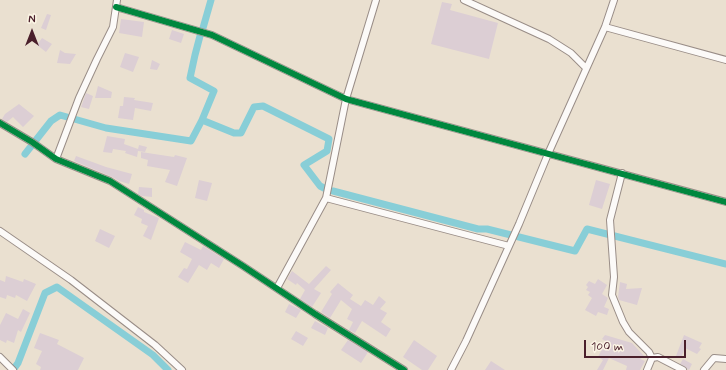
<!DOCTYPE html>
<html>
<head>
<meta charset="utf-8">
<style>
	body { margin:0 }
	#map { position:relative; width:726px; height:370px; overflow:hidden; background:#eae0d0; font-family:Mynerve,sans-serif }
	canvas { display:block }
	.north { position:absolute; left:12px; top:12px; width:40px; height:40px; -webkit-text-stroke:3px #fcf5e5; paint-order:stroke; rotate:0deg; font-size:11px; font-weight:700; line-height:16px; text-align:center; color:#4a1f2b }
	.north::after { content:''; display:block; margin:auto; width:14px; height:18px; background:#4a1f2b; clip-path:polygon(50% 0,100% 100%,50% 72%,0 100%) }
	.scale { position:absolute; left:584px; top:340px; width:102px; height:18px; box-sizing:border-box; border:2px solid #4a1f2b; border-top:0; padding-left:5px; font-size:12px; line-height:14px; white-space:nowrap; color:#4a1f2b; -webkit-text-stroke:3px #fcf5e5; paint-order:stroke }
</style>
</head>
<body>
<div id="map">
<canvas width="726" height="370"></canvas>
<div class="north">N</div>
<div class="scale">100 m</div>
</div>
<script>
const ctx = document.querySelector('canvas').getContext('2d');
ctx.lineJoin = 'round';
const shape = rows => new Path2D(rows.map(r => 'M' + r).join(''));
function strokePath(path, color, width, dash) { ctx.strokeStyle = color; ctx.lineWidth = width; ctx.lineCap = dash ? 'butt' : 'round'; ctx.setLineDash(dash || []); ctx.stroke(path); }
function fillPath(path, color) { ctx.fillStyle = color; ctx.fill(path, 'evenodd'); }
const canal = shape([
	[203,28,211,0],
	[202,120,234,133,241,133,254,107,263,106,329,139,327,151,304,165,320,186,324,188],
	[25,154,51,121,60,115,106,128,191,141,202,120,214,91,190,78,195,55,200,36],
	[333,191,478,229,487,229,575,251,587,229,726,264],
	[13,370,18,363,45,293,57,287,153,355,168,370]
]);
const building = shape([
	[442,2,452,4,450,10,498,23,489,59,431,44],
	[47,14,51,15,46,30,41,28],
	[121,19,144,22,142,37,119,33],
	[172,30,184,34,181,43,169,39],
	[42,38,52,44,46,52,37,45],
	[60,50,65,53,76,54,70,64,57,63],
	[125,53,139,57,133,72,120,67],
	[152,60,160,64,157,70,150,69],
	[98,86,112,92,111,98,95,98],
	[86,93,93,96,89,109,81,107],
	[124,97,135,98,134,100,153,103,151,111,135,108,133,120,118,118,120,106,123,106],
	[19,104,34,116,23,127,13,117,7,122,2,119,5,114],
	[107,136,125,139,124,144,138,149,139,145,147,147,145,152,138,151,137,157,125,153,126,151,113,149,112,153,103,152],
	[141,152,174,157,175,155,187,158,177,186,165,182,170,170,147,166,148,160,141,158],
	[76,156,106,167,132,174,129,184,119,181,112,177,74,161],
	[199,180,212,183,207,201,195,198],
	[596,180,610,184,602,209,589,205],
	[139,187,152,188,152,197,142,196,138,194],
	[138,207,144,210,144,212,159,218,151,240,143,236,148,226,141,223,142,219,134,215],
	[100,229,115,236,109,248,95,241],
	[185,242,201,250,203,246,224,259,219,268,211,263,207,270,199,265,188,283,178,277,184,268,187,269,192,259,180,252],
	[326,266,331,270,314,289,321,293,312,307,300,299,305,290,297,283,296,285,287,279,292,271,309,284],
	[6,276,23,282,24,279,36,284,27,301,16,295,15,298,7,295,6,299,0,297,0,280,5,282],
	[598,279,607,285,602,294,608,298,604,307,609,309,607,315,598,312,596,316,585,310,592,298,588,295,590,292,586,290,588,287,586,285,589,281,595,284],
	[620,282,627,284,626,289,642,288,637,305,619,300,618,297],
	[338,283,353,295,350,299,361,306,365,300,373,305,379,296,386,302,380,309,387,313,381,322,391,329,386,337,362,321,355,333,349,330,353,322,347,319,352,309,341,300,330,318,321,312,332,294,330,292],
	[289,304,301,310,296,318,285,312],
	[23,309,30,313,21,332,18,330,14,343,7,340,6,343,0,340,0,325,6,313,18,319],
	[315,321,328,328,325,335,311,328],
	[296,331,308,338,303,346,291,339],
	[40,333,59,340,57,344,84,358,78,370,40,370,41,367,36,364,42,351,34,348],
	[605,335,632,343,644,356,640,359,645,361,640,370,626,370,627,366,609,358,603,370,597,370,603,360,598,357,606,341,602,339],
	[684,335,702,343,699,348,701,349,697,354,685,348,681,358,676,356],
	[348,340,368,352,361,363,341,350],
	[414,340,437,356,428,370,422,370,403,357],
	[683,359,692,364,689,370,680,364],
	[491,361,505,370,485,370]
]);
const street = shape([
	[464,0,549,39,571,53,586,68],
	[116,7,212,35,346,99,726,202],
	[605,27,726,60],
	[0,123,32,142,56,159,110,181,243,266,315,314,404,370],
	[56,159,79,98,97,59,113,27,117,0],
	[622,173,610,220,614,277,612,295,623,322,629,332,649,352,652,358],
	[326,198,509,246],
	[0,231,71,280,155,345,182,370],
	[277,288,326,198,346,99,376,0],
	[0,357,13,370],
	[652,358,658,357,683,370],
	[451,370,466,341,519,224,548,154,605,27,614,0],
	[647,370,652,358],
	[704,370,714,358,726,359]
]);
const cycleway = shape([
	[116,7,212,35,346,99,726,202],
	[0,123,32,142,56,159,110,181,243,266,315,314,404,370]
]);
strokePath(canal, '#88ced7', 7);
fillPath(building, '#dcced4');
strokePath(street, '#998d87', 8);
strokePath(street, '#fcfaf8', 6);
strokePath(cycleway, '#00873e', 6);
</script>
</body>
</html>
